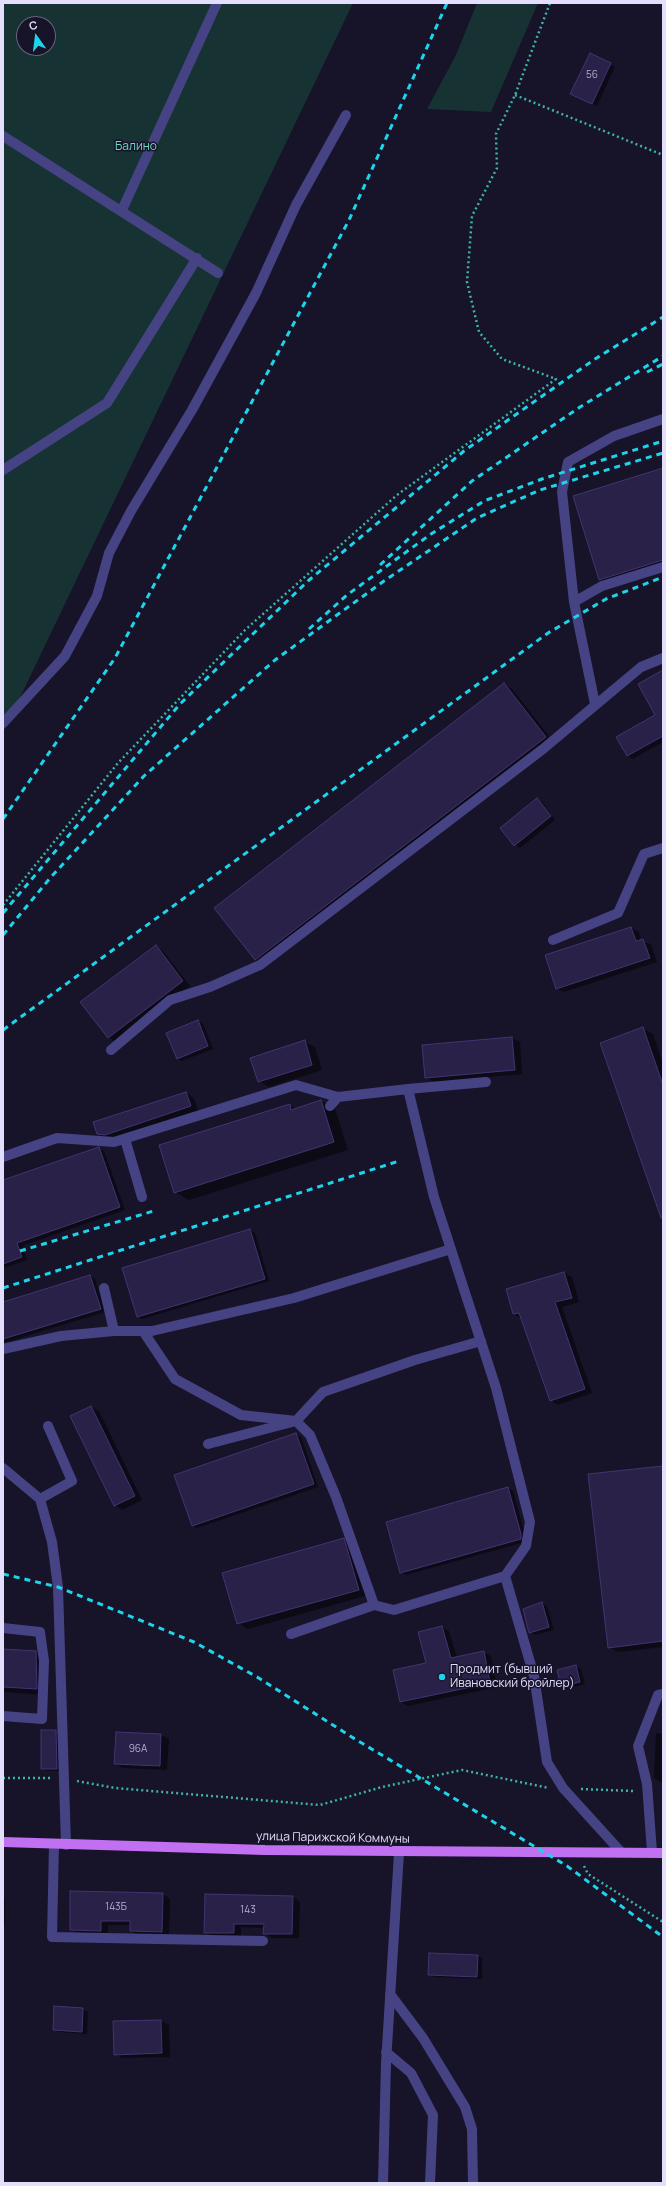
<!DOCTYPE html>
<html>
<head>
<meta charset="utf-8">
<style>
	body { margin:0 }
	#map { position:relative; width:666px; height:2186px; overflow:hidden; background:#171329; font-family:Manrope,sans-serif }
	canvas { display:block }
	.frame { position:absolute; inset:0; border:4px solid #e2defc; pointer-events:none }
	.north { position:absolute; left:16px; top:16px; width:40px; height:40px; box-sizing:border-box; background:#171329; border:1px solid #68647d; border-radius:50%; rotate:346deg; font-size:11px; font-weight:700; line-height:16px; text-align:center; color:#e2defc }
	.north::after { content:''; display:block; margin:auto; width:14px; height:18px; background:#1cd5ea; clip-path:polygon(50% 0,100% 100%,50% 72%,0 100%) }
</style>
</head>
<body>
<div id="map">
<canvas width="666" height="2186"></canvas>
<div class="frame"></div>
<div class="north">С</div>
</div>
<script>
const ctx = document.querySelector('canvas').getContext('2d');
ctx.lineJoin = 'round';
function fillPath(path, color) { ctx.fillStyle = color; ctx.fill(path, 'evenodd'); }
const shape = rows => new Path2D(rows.map(r => 'M' + r).join(''));
function strokePath(path, color, width, dash) { ctx.strokeStyle = color; ctx.lineWidth = width; ctx.lineCap = dash ? 'butt' : 'round'; ctx.setLineDash(dash || []); ctx.stroke(path); }
function drawText(font, color, halo, rows, align = 'center') {
  ctx.font = font + ' Manrope,sans-serif'; ctx.lineWidth = 3; ctx.setLineDash([]); ctx.textBaseline = 'middle'; ctx.strokeStyle = halo; ctx.fillStyle = color; for (const [text, x, y, turn = 0] of rows) {
    ctx.save(); ctx.translate(x, y); ctx.rotate((+turn || 0) * Math.PI / 180); ctx.textAlign = isNaN(turn) ? turn : align; if (halo) ctx.strokeText(text, 0, 0); ctx.fillText(text, 0, 0); ctx.restore();
  }
}
const green = shape([
	[3,3,353,3,3,733],
	[24,24,48,24,48,48,24,48],
	[477,3,538,3,491,112,427,109,456,55]
]);
const shadow = shape([
	[610,64,615,67,597,106,576,96],
	[663,469,663,566,608,584,600,579],
	[663,671,663,742,633,759,628,756,617,737,657,715],
	[504,684,512,689,553,741,263,964,255,959],
	[537,800,542,802,555,820,520,848,515,845],
	[631,928,639,932,641,941,651,944,657,962,564,992,556,988],
	[156,946,163,951,190,986,116,1042,108,1037],
	[198,1021,203,1024,213,1049,182,1061,177,1059],
	[643,1029,653,1034,663,1063,663,1221,601,1043],
	[512,1038,520,1042,522,1074,434,1082,426,1077],
	[305,1042,315,1047,322,1070,269,1087,259,1081],
	[186,1093,194,1098,198,1111,113,1139,106,1138,98,1134],
	[321,1101,335,1109,348,1150,189,1200,175,1192,289,1105,296,1109],
	[99,1149,104,1151,125,1210,22,1246,27,1260,3,1268,3,1182],
	[250,1230,255,1233,269,1281,142,1319,137,1316],
	[564,1273,572,1277,579,1302,562,1307,592,1393,558,1405,550,1400,521,1318,514,1314],
	[90,1276,95,1279,105,1312,3,1343,3,1303],
	[91,1407,99,1411,142,1500,122,1510,115,1505,71,1416],
	[296,1434,301,1437,318,1487,197,1528,192,1526],
	[663,1467,663,1647,618,1652,609,1647],
	[508,1488,513,1491,526,1538,525,1542,406,1575,401,1572],
	[344,1540,354,1545,369,1595,248,1629,238,1623],
	[542,1603,547,1606,554,1630,535,1635,530,1632],
	[442,1627,449,1631,457,1658,483,1652,491,1656,497,1687,408,1706,401,1702,427,1664,419,1633],
	[3,1650,36,1652,46,1658,46,1695,3,1692],
	[576,1666,581,1669,585,1684,567,1689,562,1686],
	[56,1731,61,1734,62,1771,47,1771,42,1768],
	[116,1733,161,1735,169,1739,167,1770,123,1768,115,1764],
	[656,1733,663,1734,663,1783,654,1778],
	[163,1894,170,1899,169,1936,138,1935,131,1931,131,1925,108,1925,108,1934,78,1934,71,1929],
	[3,1897,5,1899,5,1925,3,1925],
	[293,1897,300,1902,299,1938,272,1938,264,1933,265,1928,241,1927,241,1937,212,1936,205,1932],
	[478,1956,482,1958,482,1979,434,1977,429,1974],
	[83,2009,88,2012,87,2034,59,2032,54,2030],
	[161,2021,169,2025,170,2057,122,2058,115,2054,114,2022]
]);
const building = shape([
	[590,53,611,63,592,104,570,94,590,53],
	[663,468,663,560,599,580,573,496,663,468],
	[663,670,663,736,627,756,616,737,655,715,638,684,663,670],
	[504,683,546,737,255,960,214,908,504,683],
	[537,798,551,816,514,846,500,828,537,798],
	[631,927,636,941,643,939,650,958,556,989,545,955,631,927],
	[156,945,183,981,108,1038,80,1002,156,945],
	[198,1020,208,1046,177,1059,166,1033,198,1020],
	[643,1027,663,1085,663,1218,661,1218,600,1043,643,1027],
	[512,1037,515,1070,425,1078,422,1045,512,1037],
	[305,1040,312,1065,258,1082,250,1058,305,1040],
	[186,1092,191,1106,105,1135,97,1134,93,1122,186,1092],
	[321,1100,334,1142,174,1193,159,1145,290,1104,291,1110,321,1100],
	[99,1147,120,1207,17,1243,22,1257,3,1264,3,1180,99,1147],
	[250,1229,265,1279,137,1317,122,1268,250,1229],
	[564,1272,572,1298,555,1302,585,1389,550,1401,519,1313,513,1314,506,1289,564,1272],
	[90,1275,101,1309,3,1339,3,1302,90,1275],
	[91,1406,135,1496,114,1506,70,1416,91,1406],
	[296,1433,314,1484,192,1526,174,1475,296,1433],
	[663,1466,663,1641,608,1648,588,1474,663,1466],
	[508,1487,521,1534,521,1539,400,1573,386,1522,508,1487],
	[344,1538,359,1590,237,1624,222,1573,344,1538],
	[542,1602,549,1627,529,1633,523,1609,542,1602],
	[442,1626,451,1658,484,1651,490,1683,400,1702,393,1670,426,1663,418,1632,442,1626],
	[3,1649,36,1651,37,1689,3,1687,3,1649],
	[576,1665,580,1682,561,1687,557,1670,576,1665],
	[41,1730,56,1730,57,1769,41,1769,41,1730],
	[116,1732,161,1734,160,1766,114,1764,116,1732],
	[70,1891,163,1893,162,1932,130,1931,130,1921,101,1921,101,1931,70,1930,70,1891],
	[205,1894,293,1896,292,1934,263,1934,264,1924,234,1924,234,1933,204,1933,205,1894],
	[429,1953,478,1955,477,1977,428,1975,429,1953],
	[54,2006,83,2008,82,2032,53,2030,54,2006],
	[161,2020,162,2053,114,2055,113,2021,161,2020]
]);
const path = shape([
	[515,95,663,155],
	[3,905,118,763,245,630,397,495,556,379,502,359,479,332,467,282,472,216,497,168,496,134,515,95,550,3],
	[3,1778,52,1778],
	[77,1781,115,1788,320,1805,382,1787,462,1770,549,1788],
	[581,1789,634,1791],
	[584,1866,588,1874,663,1922]
]);
const minor = shape([
	[3,136,218,273],
	[122,210,217,3],
	[3,470,107,403,197,258],
	[574,602,602,586,663,567],
	[595,704,574,602,562,492,568,462,614,436,663,419],
	[3,723,65,656,97,596,109,553,131,511,192,410,256,293,296,205,346,115],
	[553,940,618,913,644,854,663,848],
	[111,1050,170,1000,210,987,260,965,543,749,641,667,663,658],
	[408,1089,486,1082],
	[330,1106,338,1097,408,1089,434,1197,496,1388,530,1522,526,1546,505,1576,534,1676,547,1762,563,1788,621,1852],
	[125,1139,142,1197],
	[3,1157,57,1138,114,1142,296,1085,338,1097],
	[104,1288,114,1331,152,1331,294,1298,451,1249],
	[143,1331,175,1379,241,1415,296,1421,208,1444],
	[3,1349,61,1336,114,1331],
	[3,1468,40,1499,52,1542,58,1587,66,1845],
	[40,1499,72,1481,48,1426],
	[374,1605,394,1610,505,1576],
	[3,1628,40,1632,44,1661,42,1719,3,1716],
	[291,1634,374,1605,336,1497,310,1435,296,1421,323,1392,415,1360,481,1341],
	[54,1844,52,1937,263,1941],
	[652,1852,647,1784,638,1746,658,1695,663,1694],
	[390,1994,423,2038,465,2107,472,2129,473,2183],
	[386,2052,411,2073,433,2115,430,2183],
	[383,2183,386,2063,399,1853]
]);
const major = shape([
	[3,1842,265,1850,663,1853]
]);
const rail = shape([
	[647,372,663,364],
	[380,565,472,481,580,407,663,356],
	[309,629,347,595,431,534,484,501,542,479,663,441],
	[3,819,115,658,349,220,447,3],
	[3,913,180,704,308,581,464,451,595,359,663,317],
	[3,935,51,877,144,776,275,660,384,581,477,518,540,490,663,453],
	[3,1030,548,633,606,599,663,577],
	[20,1251,157,1210],
	[3,1288,399,1161],
	[3,1574,58,1587,194,1642,257,1677,355,1739,567,1866,663,1937]
]);
const markers = [
	[442,1677,4,"#1cd5ea"]
];
const numberNames = [
	["56",592,75],
	["96А",138,1749],
	["143Б",116,1907],
	["143",248,1910]
];
const parkNames = [
	["Балино",136,147]
];
const poiNames = [
	["Продмит (бывший",450,1670],
	["Ивановский бройлер)",450,1684]
];
const streetNames = [
	["улица Парижской Коммуны",333,1838,1]
];
fillPath(green, '#173232');
fillPath(shadow, '#0007');
fillPath(building, '#292148');
strokePath(building, '#413572', 1);
strokePath(path, '#3db2ab', 2.5, [2, 3]);
strokePath(minor, '#454383', 10);
strokePath(major, '#c170f2', 10);
strokePath(rail, '#1cd5ea', 3, [6, 5]);
for (const [x, y, r, color] of markers) { const dot = new Path2D(); dot.arc(x, y, r, 0, 2 * Math.PI); ctx.fillStyle = color; ctx.fill(dot); strokePath(dot, '#171329', 1.5); }
drawText('10px', '#b4afcf', null, numberNames);
drawText('12px', '#70d7bd', '#171329', parkNames);
drawText('12px', '#e2defc', '#171329', poiNames, 'left');
drawText('12px', '#e2defc', '#171329', streetNames);
</script>
</body>
</html>
